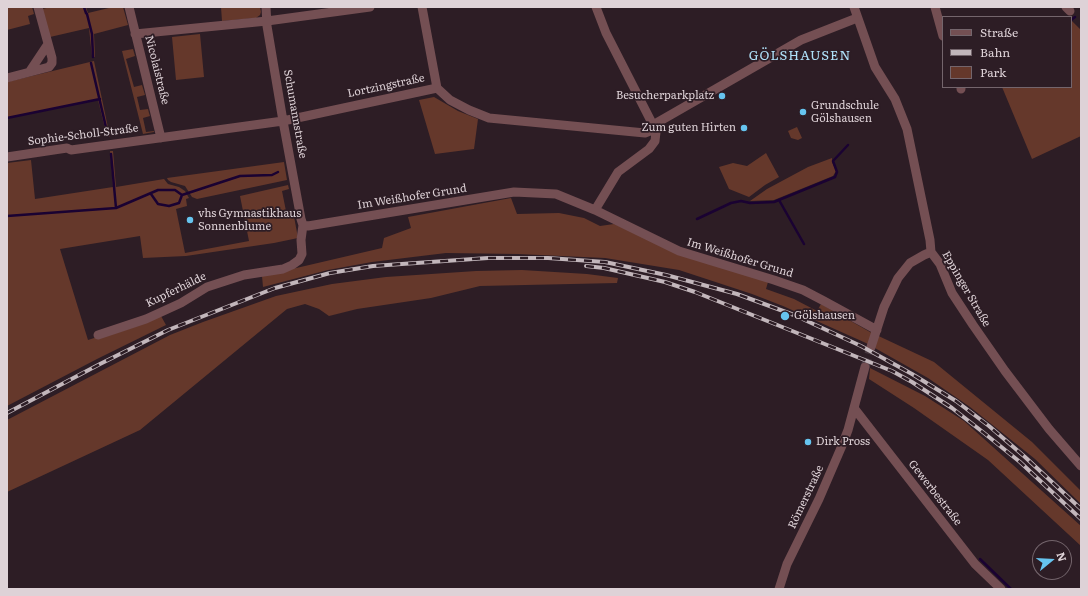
<!DOCTYPE html>
<meta charset="utf-8">
<style>
body{margin:0}
#map{position:relative;width:1088px;height:596px;overflow:hidden;background:#2d1d25;font-family:Literata,serif}
canvas{display:block}
.frame{position:absolute;inset:0;border:8px solid #ded2d7;pointer-events:none}
.legend{position:absolute;left:942px;top:16px;width:130px;height:72px;box-sizing:border-box;background:#2d1d25;border:1px solid #74656c;margin:0;padding:5px 7px;list-style:none;font-size:12px;color:#ded2d7}
.legend li{display:flex;align-items:center;gap:8px;height:20px}
.legend b{width:20px;border:1px solid #74656c}
.north{position:absolute;left:1032px;top:540px;width:40px;height:40px;box-sizing:border-box;background:#2d1d25;border:1px solid #74656c;border-radius:50%;rotate:72deg;font-size:11px;font-weight:700;line-height:16px;text-align:center;color:#ded2d7}
.north::after{content:'';display:block;margin:auto;width:14px;height:18px;background:#66c4ef;clip-path:polygon(50% 0,100% 100%,50% 72%,0 100%)}
</style>
<div id="map">
<canvas width="1088" height="596"></canvas>
<div class="frame"></div>
<ul class="legend">
<li><b style="height:5px;background:#744f53"></b>Straße</li>
<li><b style="height:5px;background:#c2b6bb"></b>Bahn</li>
<li><b style="height:11px;background:#65382b"></b>Park</li>
</ul>
<div class="north">N</div>
</div>
<script>
const ctx = document.querySelector('canvas').getContext('2d');
ctx.lineJoin = 'round';
function paint(path, color) { ctx.fillStyle = color; ctx.fill(path, 'evenodd'); }
const toPath = rows => new Path2D(rows.map(r => 'M' + r).join(''));
function stroke(path, color, width, dash) { ctx.strokeStyle = color; ctx.lineWidth = width; ctx.lineCap = dash ? 'butt' : 'round'; ctx.setLineDash(dash || []); ctx.stroke(path); }
function label(font, color, halo, rows, align = 'center') {
  ctx.font = font + ' Literata,serif'; ctx.lineWidth = 3.5; ctx.setLineDash([]); ctx.textBaseline = 'middle'; ctx.strokeStyle = halo; ctx.fillStyle = color; for (const [text, x, y, turn = 0] of rows) {
    ctx.save(); ctx.translate(x, y); ctx.rotate((+turn || 0) * Math.PI / 180); ctx.textAlign = isNaN(turn) ? turn : align; if (halo) ctx.strokeText(text, 0, 0); ctx.fillText(text, 0, 0); ctx.restore();
  }
}
const green = toPath([
 [7,7,32,7,34,14,28,16,30,24,7,30],
 [51,7,86,7,88,13,113,7,123,7,128,25,94,34,95,57,92,57,89,28,50,37,42,9],
 [221,7,260,7,261,12,260,15,256,18,222,21],
 [1071,20,1081,30,1081,136,1032,159,1002,87,1071,87],
 [200,34,204,77,176,80,172,37],
 [133,49,135,56,126,59,134,87,142,85,145,95,137,97,140,110,148,109,149,113,150,116,143,118,146,132,154,131,154,132,143,134,122,51],
 [94,61,110,137,107,137,98,100,7,118,7,82],
 [434,97,458,111,478,119,474,149,435,154,419,100],
 [797,127,802,138,798,140,791,138,788,131],
 [110,151,113,151,116,187,164,179,168,184,179,187,185,191,189,198,186,199,187,206,176,209,185,253,249,241,240,196,288,185,289,189,282,191,286,211,293,211,298,238,274,243,186,256,143,258,140,236,60,249,88,340,161,316,166,325,97,359,7,406,7,163,31,160,35,199,113,187],
 [766,153,779,177,765,185,749,197,729,189,719,167,733,163,747,166],
 [832,158,832,162,836,171,833,176,774,200,750,201,767,189,808,167],
 [284,162,287,180,197,199,192,197,185,186,171,182,168,180,167,178],
 [511,198,517,214,559,213,584,218,600,226,614,224,768,282,766,289,794,299,817,311,821,304,870,332,934,362,1032,442,1081,491,1081,504,1035,459,970,407,928,378,866,343,783,306,752,294,679,270,605,258,518,254,446,253,372,262,328,270,263,287,262,276,382,248,384,238,411,228,408,217],
 [522,270,587,274,618,278,617,283,480,286,431,298,357,309,329,316,319,309,305,304,287,309,140,430,7,492,7,420,170,335,203,322,276,296,332,284,386,277,476,271],
 [870,368,925,396,964,421,1081,526,1081,546,988,460,914,408,869,379]
]);
const stream = toPath([
 [84,7,86,13,87,14,92,34,93,57],
 [1071,20,1075,17],
 [91,63,108,136],
 [7,118,100,99],
 [111,154,116,208],
 [151,194,158,204,169,206,179,203,182,195],
 [779,200,804,244],
 [7,216,116,208,158,190,175,190,182,195,240,176,272,175,278,172],
 [697,219,731,203,741,201,750,203,774,202,835,177,837,172,833,161,848,145],
 [980,559,1011,589]
]);
const minorTunnel = toPath([
 [865,367,871,347]
]);
const minor = toPath([
 [129,7,161,138],
 [266,7,267,26,283,121,301,219,303,225],
 [422,7,437,88],
 [854,7,875,67,895,99,907,129,930,240,931,252,940,264,952,293,973,325,1005,371,1049,429,1081,466],
 [935,7,943,36],
 [1066,7,1070,11],
 [135,34,267,21,370,7],
 [30,71,48,44],
 [7,78,49,67,52,63,52,58,38,7],
 [961,87,961,89],
 [653,125,801,40,857,18],
 [7,157,67,148,71,150,283,121,437,88,450,100,469,110,489,118,645,133,650,131,653,125],
 [595,210,618,172,649,149,655,141,656,132,653,125,606,33,596,7],
 [303,225,308,226,514,192,556,194,595,210,679,251,774,280,803,290,824,301,877,330],
 [98,335,146,319,181,303,207,287,244,275,283,269,292,265,299,260,302,254,301,240,303,225],
 [871,347,884,307,898,278,910,263,924,255,931,252],
 [854,408,975,564,1001,589],
 [779,589,787,564,819,499,841,448,848,430,865,367]
]);
const rail = toPath([
 [586,266,604,268,665,282,695,292,892,371,912,382,952,408,984,433,1020,462,1081,519],
 [7,413,100,364,168,330,275,288,330,273,373,266,488,258,548,258,605,262,666,275,737,294,794,315,861,346,912,374,956,401,989,426,1025,457,1081,509]
]);
const markers = [
 [722,96,4,"#66c4ef"],
 [803,112,4,"#66c4ef"],
 [744,128,4,"#66c4ef"],
 [190,220,4,"#66c4ef"],
 [785,316,5,"#66c4ef"],
 [808,442,4,"#66c4ef"]
];
const streetNames = [
 ["Nicolaistraße",157,70,76],
 ["Lortzingstraße",386,86,-12],
 ["Schumannstraße",295,114,80],
 ["Sophie-Scholl-Straße",83,135,-7],
 ["Im Weißhofer Grund",412,197,-9],
 ["Im Weißhofer Grund",740,258,17],
 ["Eppinger Straße",966,289,60],
 ["Kupferhälde",176,290,-26],
 ["Gewerbestraße",935,493,52],
 ["Römerstraße",806,497,-65]
];
const poiNames = [
 ["Besucherparkplatz",714,96,"right"],
 ["Grundschule",811,106],
 ["Gölshausen",811,119],
 ["Zum guten Hirten",736,128,"right"],
 ["vhs Gymnastikhaus",198,214],
 ["Sonnenblume",198,227],
 ["Gölshausen",794,316],
 ["Dirk Pross",816,442]
];
const quarterNames = [
 ["GÖLSHAUSEN",800,56]
];
paint(green, '#65382b');
stroke(stream, '#1a0232', 2.5);
stroke(minorTunnel, '#483840', 9, [9, 4.5]);
stroke(minor, '#744f53', 9);
stroke(rail, '#c2b6bb', 4);
stroke(rail, '#2d1d25', 2.5, [8]);
for (const [x, y, r, color] of markers) { const dot = new Path2D(); dot.arc(x, y, r, 0, 2 * Math.PI); ctx.fillStyle = color; ctx.fill(dot); stroke(dot, '#2d1d25', 1.5); }
label('11px', '#ded2d7', '#2d1d25', streetNames);
label('11px', '#ded2d7', '#2d1d25', poiNames, 'left');
ctx.letterSpacing = '1px';
label('13px', '#afe0f8', '#2d1d25', quarterNames);
ctx.letterSpacing = '0px';
</script>
